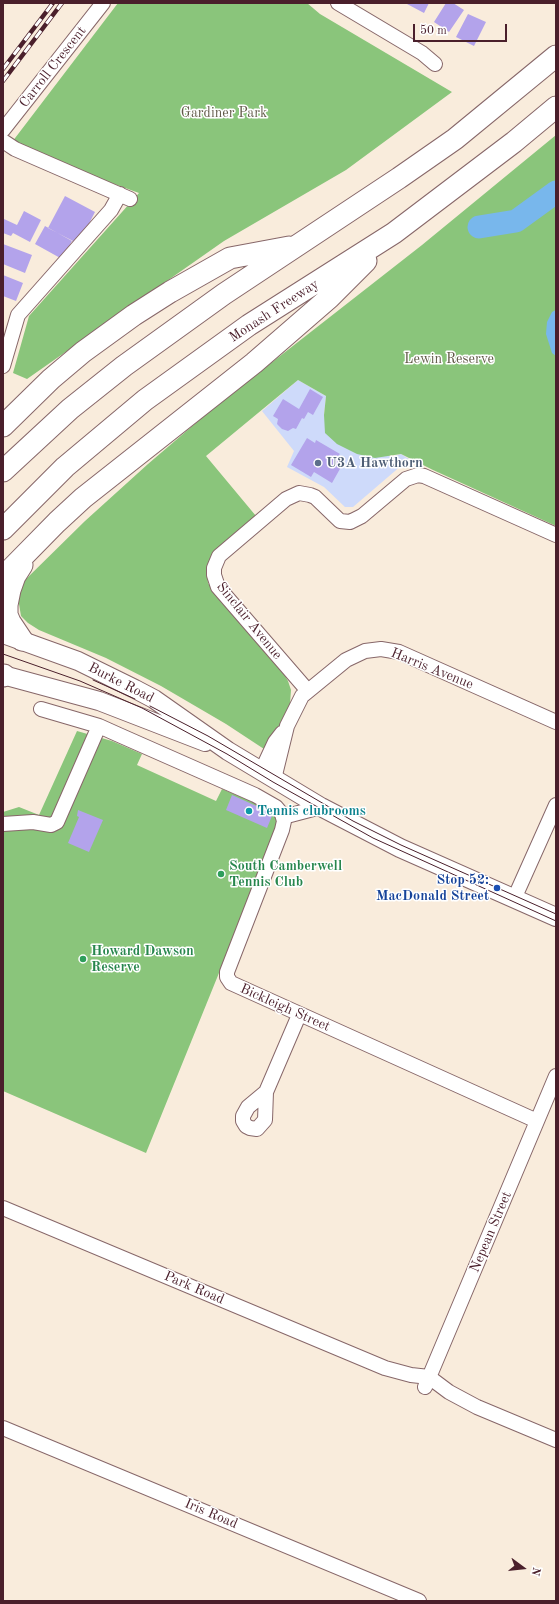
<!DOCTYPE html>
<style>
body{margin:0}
#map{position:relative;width:559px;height:1604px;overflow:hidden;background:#f9ecdc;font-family:"Old Standard TT",serif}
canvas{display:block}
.frame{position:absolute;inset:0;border:4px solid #4a1f2b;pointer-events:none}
.north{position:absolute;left:503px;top:1548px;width:40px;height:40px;-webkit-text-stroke:3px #fff;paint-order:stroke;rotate:105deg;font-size:11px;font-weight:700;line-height:16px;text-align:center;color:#4a1f2b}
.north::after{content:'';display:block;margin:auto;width:14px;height:18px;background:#4a1f2b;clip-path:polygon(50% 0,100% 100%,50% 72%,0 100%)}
.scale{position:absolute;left:413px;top:24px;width:94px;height:18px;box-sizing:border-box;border:2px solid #4a1f2b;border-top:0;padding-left:5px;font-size:12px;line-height:14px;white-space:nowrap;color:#4a1f2b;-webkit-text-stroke:3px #fff;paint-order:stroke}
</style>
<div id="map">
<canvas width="559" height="1604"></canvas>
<div class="frame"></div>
<div class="north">N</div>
<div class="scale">50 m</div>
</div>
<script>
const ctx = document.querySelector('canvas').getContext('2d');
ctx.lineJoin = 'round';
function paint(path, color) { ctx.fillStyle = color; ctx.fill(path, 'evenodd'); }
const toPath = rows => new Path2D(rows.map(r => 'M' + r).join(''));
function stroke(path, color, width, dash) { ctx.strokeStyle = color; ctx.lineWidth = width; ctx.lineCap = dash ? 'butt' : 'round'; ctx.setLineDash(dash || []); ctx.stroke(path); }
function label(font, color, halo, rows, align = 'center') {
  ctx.font = font + ' "Old Standard TT",serif'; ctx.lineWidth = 3; ctx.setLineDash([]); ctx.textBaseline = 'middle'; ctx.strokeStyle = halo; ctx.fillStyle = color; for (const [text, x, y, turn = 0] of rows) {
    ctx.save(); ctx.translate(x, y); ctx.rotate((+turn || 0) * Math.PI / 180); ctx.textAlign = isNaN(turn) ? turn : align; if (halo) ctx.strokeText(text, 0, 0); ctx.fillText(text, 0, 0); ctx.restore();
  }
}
const built = toPath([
 [298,380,326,396,324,415,391,457,401,454,409,459,353,507,345,507,324,487,287,467,294,451,262,411]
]);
const green = toPath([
 [118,3,307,3,320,14,452,92,346,170,224,241,27,379,13,373,29,316,139,193,9,146],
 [556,135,556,526,433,470,401,454,375,458,357,454,337,444,325,433,324,415,326,396,298,380,206,456,256,516,217,549,212,555,207,568,208,583,219,599,284,674,288,681,291,690,290,704,284,717,278,729,264,749,226,724,161,686,106,658,39,630,28,623,21,616,18,598,24,581,85,521,148,464,211,410,422,245],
 [77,731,112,741,142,754,137,765,216,801,222,789,272,810,279,821,236,931,146,1153,3,1091,3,812,19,807,39,815]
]);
const water = toPath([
 [556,310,556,356,552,353,546,334,547,322,552,312]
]);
const river = toPath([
 [479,227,516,221,556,192]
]);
const building = toPath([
 [408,3,429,3,424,13,407,4],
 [446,3,453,3,464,10,449,32,434,22],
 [468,14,486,22,474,46,456,37],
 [65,196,95,212,77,247,71,244,73,241,48,228],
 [24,211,41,220,30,242,13,233,11,236,3,233,4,219,17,225],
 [45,226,72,241,62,259,35,244],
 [3,244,32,255,25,273,3,264],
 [3,275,23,283,16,301,3,296],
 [310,389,323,397,313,415,308,412,304,419,302,418,296,429,293,428,288,431,282,429,277,424,278,419,273,416,283,399,299,409],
 [307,438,315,443,316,440,340,454,338,456,345,460,332,483,314,472,311,477,291,465],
 [232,795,272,813,272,816,267,828,226,810],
 [78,810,103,820,89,852,68,843,79,817,77,816]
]);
const minor = toPath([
 [338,3,422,53,435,64],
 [3,130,103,3],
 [3,141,15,149,130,199],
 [3,366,18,315,111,210,120,194],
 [308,691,218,587,214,575,214,568,219,556,286,499,299,493,310,495,315,497,340,521,350,522,362,516,406,479,418,475,424,476,556,535],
 [41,709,99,726,119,735,255,795,276,807,282,814,284,821,282,830,227,972,227,977,231,983,537,1121],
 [261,772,275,742,282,733],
 [274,779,287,726,302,696,346,660,365,651,381,649,399,652,556,722],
 [283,817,321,807],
 [3,824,33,822,51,825,57,822,99,726],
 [514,899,556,805],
 [266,1092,265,1120,257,1129,250,1128,246,1126,243,1121,243,1116,248,1107,266,1092,299,1015],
 [3,1208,385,1368,411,1375,429,1377,449,1392,477,1407,556,1440],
 [425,1387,556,1076],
 [3,1428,419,1601]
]);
const major = toPath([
 [3,634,78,661,135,689,154,699,228,751,321,807,400,848,556,917],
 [3,675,99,701,205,742]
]);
const highway = toPath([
 [3,426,51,379,83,352,134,315,170,292,230,258,289,247],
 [3,471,70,409,124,366,224,294,399,178,455,139,556,56],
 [3,529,65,467,145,400,249,325,394,233,514,142,556,107],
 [22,565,15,576,10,590,7,605,7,615,10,622,22,640],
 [3,577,57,522,83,498,254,363,329,298,366,261],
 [3,676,4,675]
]);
const tram = toPath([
 [3,654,80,681,142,708,227,754,273,782,373,838,556,921],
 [93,680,135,699],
 [150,706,208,736,353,821,401,845,556,914]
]);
const rail = toPath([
 [3,69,53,3],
 [3,81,62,3]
]);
const markers = [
 [318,463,4,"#5c6f8a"],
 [249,811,4,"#0f9aa8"],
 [221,874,4,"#2e9e5b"],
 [497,888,4,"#1a4fb4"],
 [83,959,4,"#2e9e5b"]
];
const streetNames = [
 ["Carroll Crescent",53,67,-52],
 ["Monash Freeway",274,311,-33],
 ["Sinclair Avenue",249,621,51],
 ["Harris Avenue",432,669,22],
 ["Burke Road",121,683,27],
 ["Bickleigh Street",285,1008,24],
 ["Nepean Street",491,1232,-67],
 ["Park Road",194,1288,23],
 ["Iris Road",211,1514,23]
];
const parkNames = [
 ["Gardiner Park",224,113],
 ["Lewin Reserve",449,359]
];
const serviceNames = [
 ["U3A Hawthorn",326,463]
];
const cultureNames = [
 ["Tennis clubrooms",257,811]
];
const leisureNames = [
 ["South Camberwell",229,866],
 ["Tennis Club",229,882],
 ["Howard Dawson",91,951],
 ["Reserve",91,967]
];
const transitNames = [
 ["Stop 52:",489,880],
 ["MacDonald Street",489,896]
];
paint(built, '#cedafa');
paint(green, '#8ac57b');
paint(water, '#78b7ec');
stroke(river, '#78b7ec', 23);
paint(building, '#b3a3eb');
stroke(minor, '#876769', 16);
stroke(major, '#876769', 20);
stroke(highway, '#876769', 23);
stroke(minor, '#fff', 14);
stroke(major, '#fff', 18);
stroke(highway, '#fff', 21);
stroke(tram, '#4a1f2b', 1);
stroke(rail, '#4a1f2b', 4.5);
stroke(rail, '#fff', 3, [9]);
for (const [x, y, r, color] of markers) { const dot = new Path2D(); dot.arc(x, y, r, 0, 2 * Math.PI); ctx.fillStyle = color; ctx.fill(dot); stroke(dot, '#fff', 1.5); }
label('14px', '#4a1f2b', '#fff', streetNames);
label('14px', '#605947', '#fff', parkNames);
label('bold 14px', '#4e5e75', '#fff', serviceNames, 'left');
label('bold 14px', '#0d838f', '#fff', cultureNames, 'left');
label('bold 14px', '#27864d', '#fff', leisureNames, 'left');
label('bold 14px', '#164399', '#fff', transitNames, 'right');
</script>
